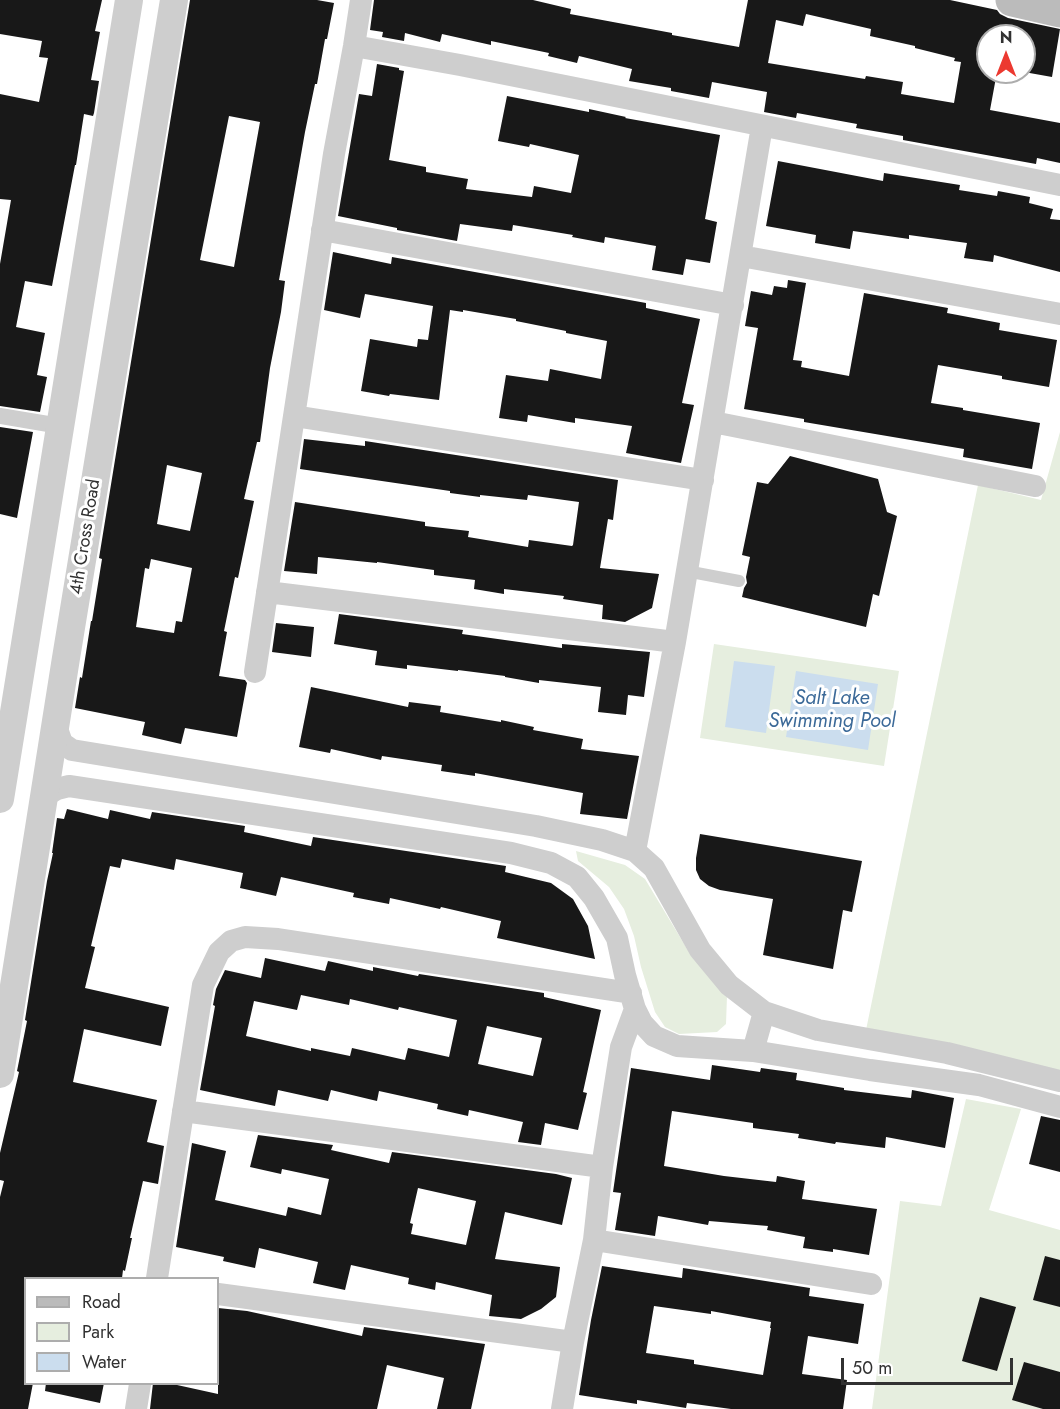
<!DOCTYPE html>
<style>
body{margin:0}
#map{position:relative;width:1060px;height:1409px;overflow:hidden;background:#fff;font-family:Jost,sans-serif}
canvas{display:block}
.legend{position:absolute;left:24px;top:1277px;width:195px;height:108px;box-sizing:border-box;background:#fff;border:2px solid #adadad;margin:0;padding:8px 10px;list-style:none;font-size:18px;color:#313131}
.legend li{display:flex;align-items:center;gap:12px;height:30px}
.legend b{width:30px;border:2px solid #adadad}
.north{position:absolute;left:976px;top:24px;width:60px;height:60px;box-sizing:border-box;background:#fff;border:2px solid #adadad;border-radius:50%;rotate:0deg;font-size:16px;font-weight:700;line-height:24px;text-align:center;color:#313131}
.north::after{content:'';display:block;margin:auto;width:21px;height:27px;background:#ec3930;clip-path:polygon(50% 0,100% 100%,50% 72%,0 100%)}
.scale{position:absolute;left:841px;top:1358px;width:172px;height:27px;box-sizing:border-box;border:3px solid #313131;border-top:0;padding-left:8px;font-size:18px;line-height:21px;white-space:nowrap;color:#313131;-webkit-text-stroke:4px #fff;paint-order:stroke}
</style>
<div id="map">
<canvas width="1060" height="1409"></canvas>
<ul class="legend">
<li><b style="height:8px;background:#bbb"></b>Road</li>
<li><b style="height:16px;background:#e6eedf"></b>Park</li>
<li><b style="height:16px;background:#cbddee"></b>Water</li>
</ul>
<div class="north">N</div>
<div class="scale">50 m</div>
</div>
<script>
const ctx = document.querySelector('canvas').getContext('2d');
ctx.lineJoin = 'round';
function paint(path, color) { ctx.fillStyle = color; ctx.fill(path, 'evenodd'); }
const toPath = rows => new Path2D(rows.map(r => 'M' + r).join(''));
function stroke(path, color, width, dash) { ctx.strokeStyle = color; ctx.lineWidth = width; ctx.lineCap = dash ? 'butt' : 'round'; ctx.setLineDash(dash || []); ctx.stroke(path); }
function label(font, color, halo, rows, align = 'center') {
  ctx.font = font + ' Jost,sans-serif'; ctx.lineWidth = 6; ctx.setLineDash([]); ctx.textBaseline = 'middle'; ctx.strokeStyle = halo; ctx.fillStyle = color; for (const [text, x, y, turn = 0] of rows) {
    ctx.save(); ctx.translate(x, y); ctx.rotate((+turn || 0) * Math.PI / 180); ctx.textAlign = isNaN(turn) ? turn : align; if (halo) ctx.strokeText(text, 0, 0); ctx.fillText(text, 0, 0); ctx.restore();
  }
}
const green = toPath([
 [1060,432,1060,1071,866,1030,978,485,1041,500],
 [714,644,899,671,884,766,700,738],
 [576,851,625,865,645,879,692,957,727,996,726,1024,717,1032,679,1034,665,1027,655,1012,641,967,634,936,624,909,609,887,578,861],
 [966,1099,1021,1109,989,1210,1060,1230,1060,1409,872,1409,900,1201,941,1206]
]);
const water = toPath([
 [734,661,775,666,766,733,725,727],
 [796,671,878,684,868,750,786,737]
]);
const building = toPath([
 [0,0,102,0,95,31,100,32,91,80,99,81,94,113,93,116,84,114,76,165,75,165,52,286,25,281,16,327,45,333,37,375,47,377,40,412,0,406,0,264,11,200,0,199,0,94,39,102,48,58,39,57,42,41,0,34],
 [190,0,317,0,334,3,327,39,325,39,317,84,315,84,305,132,279,280,285,281,281,312,270,368,260,442,257,442,244,499,254,501,238,578,235,577,224,631,227,632,219,676,245,680,247,683,237,737,185,728,181,744,142,735,145,722,75,708,80,677,82,678,91,621,92,621,102,559,99,558],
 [229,116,260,122,234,267,200,260],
 [167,465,202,473,190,531,157,524],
 [151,559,192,568,182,622,176,621,174,633,136,627,145,568,149,569],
 [374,0,533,0,571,9,570,14,672,33,672,35,739,47,748,0,950,0,997,10,1000,14,1008,18,1060,29,1052,77,1024,72,1024,36,988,36,988,72,997,72,990,110,1060,123,1060,163,1037,158,1036,164,903,140,903,136,856,128,857,124,797,113,796,118,764,112,767,92,712,82,709,98,671,91,671,88,629,81,632,69,579,56,577,63,548,56,549,53,491,41,491,45,442,34,440,42,405,33,404,41,382,37,383,32,370,30],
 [806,14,871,29,870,36,915,46,915,48,955,58,954,61,961,62,954,103,901,94,903,82,866,76,865,79,768,63,776,20,803,26],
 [377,64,399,68,399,70,404,71,389,160,426,167,426,172,468,179,466,189,532,197,534,186,571,193,579,155,530,144,529,147,498,141,507,96,589,112,589,109,626,117,625,118,720,135,705,219,717,222,710,263,686,259,683,275,652,270,656,246,605,237,604,243,572,237,573,235,513,225,512,231,460,224,457,241,397,230,397,228,338,216,359,94,372,96],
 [778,161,883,181,884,173,960,185,959,190,997,196,998,191,1030,197,1029,203,1053,209,1050,219,1060,220,1060,272,994,255,993,262,964,258,967,243,909,235,909,239,853,231,850,249,815,243,816,235,766,226],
 [333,252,391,264,392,257,646,303,646,308,700,319,682,403,694,405,681,463,626,453,632,426,575,418,575,423,528,415,527,422,499,418,506,375,548,381,550,369,601,379,607,341,566,333,566,331,516,321,516,319,463,310,463,312,450,310,439,400,390,394,389,396,361,391,370,339,417,347,418,339,428,340,433,306,365,294,360,318,324,310],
 [788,280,806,283,793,360,802,361,801,367,849,376,864,293,948,308,947,313,1000,323,999,330,1057,340,1049,387,1002,379,1002,376,938,365,931,403,963,408,963,410,1040,423,1032,469,963,457,964,449,804,422,804,419,744,409,758,328,745,326,751,291,772,295,774,286,787,288],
 [0,427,33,432,17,518,0,514],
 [304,439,365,446,365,441,618,480,613,520,608,519,600,568,659,574,652,608,625,622,602,619,603,605,563,599,564,596,504,589,504,594,474,589,475,580,434,575,434,570,377,562,377,563,318,557,317,574,284,571,295,502,425,522,425,526,469,531,468,537,528,547,529,540,572,546,573,545,579,502,528,495,527,500,480,495,480,497,450,493,450,491,300,469],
 [790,456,878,479,887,512,897,516,879,596,873,594,866,627,742,597,744,588,747,583,746,577,750,557,742,555,757,482,768,484],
 [339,614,463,630,462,634,562,648,562,644,650,652,644,697,628,695,626,715,598,712,601,687,539,680,539,683,505,677,505,676,458,670,458,671,407,665,407,669,375,665,377,651,334,644],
 [276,623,314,627,311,657,272,652],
 [311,687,408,707,409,702,441,706,440,712,501,722,501,720,534,727,533,730,583,739,581,749,639,756,627,819,580,814,583,793,475,773,475,776,441,771,442,765,382,756,381,760,331,749,330,753,299,747],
 [67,809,108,819,110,810,150,819,152,812,245,826,244,832,311,846,313,837,506,866,505,872,551,883,573,899,588,926,595,959,497,938,501,921,441,907,440,909,390,898,389,904,353,897,354,893,281,877,276,896,240,888,243,873,176,859,174,870,122,859,120,868,110,866,91,946,95,947,85,988,169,1007,161,1046,84,1029,73,1082,157,1100,147,1142,164,1146,158,1184,143,1181,130,1238,132,1238,125,1271,123,1270,122,1278,26,1278,26,1383,33,1383,28,1409,0,1409,0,1197,4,1181,0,1180,0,1153,19,1072,17,1071,27,1021,25,1020,47,881,53,853,52,853,57,818,64,819],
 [700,834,862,861,852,912,843,910,833,969,763,955,773,899,720,890,709,886,700,879,696,870,696,858],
 [265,958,325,971,328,961,373,971,373,967,418,976,419,974,544,993,544,997,601,1010,583,1092,587,1093,578,1130,545,1123,541,1145,518,1142,523,1122,469,1110,468,1116,437,1109,438,1104,379,1091,377,1101,331,1090,328,1101,278,1090,275,1106,200,1090,215,1006,213,1005,216,989,225,970,261,978],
 [301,995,349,1005,350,999,398,1010,399,1007,457,1020,449,1057,408,1048,405,1060,352,1048,350,1056,311,1048,311,1051,246,1036,254,1001,297,1010],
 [487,1026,542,1038,533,1076,478,1064],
 [712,1065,760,1072,761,1068,797,1073,796,1080,844,1088,844,1090,911,1098,912,1090,954,1098,945,1148,886,1137,885,1148,836,1142,835,1144,798,1138,799,1134,753,1128,753,1123,672,1111,664,1166,724,1176,776,1182,777,1176,805,1181,802,1199,877,1209,869,1255,833,1249,833,1252,803,1248,805,1237,767,1230,768,1226,709,1221,708,1225,658,1216,655,1236,615,1230,621,1193,613,1192,631,1068,710,1080],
 [1041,1116,1060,1120,1060,1172,1029,1164],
 [258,1135,333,1145,331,1150,389,1163,392,1152,556,1174,572,1178,562,1225,505,1212,495,1259,560,1267,556,1297,541,1309,521,1319,489,1316,492,1295,436,1282,435,1290,408,1284,409,1278,351,1265,345,1290,313,1283,318,1262,259,1248,255,1268,223,1261,224,1257,176,1247,192,1143,226,1151,215,1200,286,1216,288,1207,321,1215,329,1179,282,1169,281,1174,250,1167],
 [418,1188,476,1201,466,1245,411,1234,413,1224,410,1223],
 [1045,1256,1060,1260,1060,1307,1033,1300],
 [602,1266,682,1278,683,1268,810,1288,809,1296,864,1304,858,1344,808,1336,802,1374,847,1380,843,1409,731,1409,687,1403,686,1408,637,1400,637,1404,579,1395,591,1320],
 [654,1306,711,1314,711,1311,771,1322,770,1328,771,1328,763,1375,694,1364,694,1360,646,1353],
 [980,1297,1016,1307,997,1371,962,1361],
 [218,1308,247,1311,362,1336,364,1327,485,1344,471,1409,437,1409,444,1378,387,1365,377,1409,150,1409,153,1383,168,1383,218,1394],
 [1024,1362,1060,1372,1060,1409,1043,1409,1012,1400],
 [46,1383,104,1383,100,1403,45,1391]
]);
const service = toPath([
 [686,571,739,581]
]);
const pedestrian = toPath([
 [0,416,60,426]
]);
const minor = toPath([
 [354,46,460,65,1060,185],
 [322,230,733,305],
 [741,256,1060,314],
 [294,416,703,480],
 [713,422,1035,486],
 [267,592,675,642],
 [255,672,334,154,354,46,361,0],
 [56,726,62,743,72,750,536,826,602,840,635,851,654,868,700,950,729,985,764,1012,818,1030,947,1053,1060,1081],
 [45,796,57,789,69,786,511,853,551,863,577,877,594,898,617,938,625,975,635,1009,642,1023,654,1036,677,1046,753,1051,870,1070,979,1085,1060,1107],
 [635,851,675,642,762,126],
 [753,1051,764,1012],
 [183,1111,602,1167],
 [594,1240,871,1284],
 [157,1278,203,985,219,952,231,941,245,937,278,939,631,993],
 [218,1294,573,1342],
 [136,1409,140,1384],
 [562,1409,573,1342,594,1240,602,1167,621,1047,635,1009]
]);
const tertiary = toPath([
 [0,799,129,0],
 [0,1074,66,658,174,0]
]);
const secondary = toPath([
 [1012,0,1060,11]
]);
const streetNames = [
 ["4th Cross Road",86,537,-81]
];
const waterNames = [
 ["Salt Lake",832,699],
 ["Swimming Pool",832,722]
];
paint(green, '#e6eedf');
paint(water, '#cbddee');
paint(building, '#181818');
stroke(service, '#cecece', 12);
stroke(pedestrian, '#cecece', 16);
stroke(minor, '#cecece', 22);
stroke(tertiary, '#cecece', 28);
stroke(secondary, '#bbb', 33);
label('18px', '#313131', '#fff', streetNames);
label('italic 20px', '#3b6998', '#fff', waterNames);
</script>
